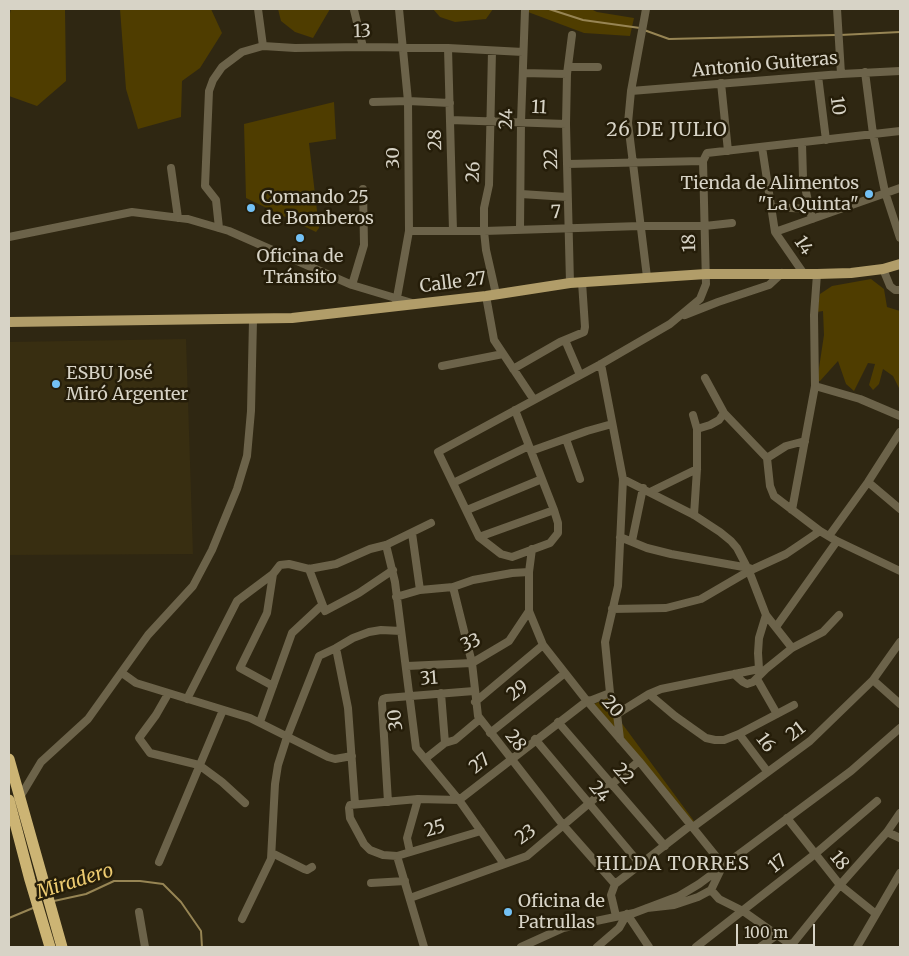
<!DOCTYPE html>
<meta charset="utf-8">
<style>
body{margin:0}
#map{position:relative;width:909px;height:956px;overflow:hidden;background:#2f2712;font-family:Merriweather,serif}
canvas{display:block}
.frame{position:absolute;inset:0;border:10px solid #d7d3c6;pointer-events:none}
.scale{position:absolute;left:736px;top:924px;width:79px;height:22px;box-sizing:border-box;border:2px solid #d7d3c6;border-top:0;padding-left:6px;font-size:15px;line-height:18px;white-space:nowrap;color:#d7d3c6;-webkit-text-stroke:4px #251d09;paint-order:stroke}
</style>
<div id="map">
<canvas width="909" height="956"></canvas>
<div class="frame"></div>
<div class="scale">100 m</div>
</div>
<script>
const ctx = document.querySelector('canvas').getContext('2d');
ctx.lineJoin = 'round';
function paint(path, color) { ctx.fillStyle = color; ctx.fill(path, 'evenodd'); }
const toPath = rows => new Path2D(rows.map(r => 'M' + r).join(''));
function stroke(path, color, width, dash) { ctx.strokeStyle = color; ctx.lineWidth = width; ctx.lineCap = dash ? 'butt' : 'round'; ctx.setLineDash(dash || []); ctx.stroke(path); }
function label(font, color, halo, rows, align = 'center') {
  ctx.font = font + ' Merriweather,serif'; ctx.lineWidth = 5; ctx.setLineDash([]); ctx.textBaseline = 'middle'; ctx.strokeStyle = halo; ctx.fillStyle = color; for (const [text, x, y, turn = 0] of rows) {
    ctx.save(); ctx.translate(x, y); ctx.rotate((+turn || 0) * Math.PI / 180); ctx.textAlign = isNaN(turn) ? turn : align; if (halo) ctx.strokeText(text, 0, 0); ctx.fillText(text, 0, 0); ctx.restore();
  }
}
const built = toPath([
 [186,339,193,554,9,555,9,342]
]);
const green = toPath([
 [11,9,65,9,66,81,37,106,9,96,9,18],
 [120,9,211,9,222,33,200,68,182,81,181,117,138,129,126,89],
 [278,9,330,9,313,38,295,32,281,21],
 [433,9,493,9,486,19,455,22,440,17],
 [520,9,591,9,597,12,634,18,630,36,584,33],
 [334,102,336,139,309,143,319,228,316,232,246,198,244,124],
 [871,279,884,289,887,307,900,311,900,390,893,376,883,369,879,384,873,390,869,385,875,364,868,363,854,391,846,384,838,361,820,381,817,381,824,335,823,311,817,312,820,294,832,286],
 [608,698,615,714,694,821,692,823,594,704]
]);
const stream = toPath([
 [549,9,583,20,640,28],
 [644,30,669,39,835,35],
 [840,35,900,32],
 [54,901,86,894,114,881,140,881,163,884,181,902,201,931,202,947],
 [9,918,33,908]
]);
const minor = toPath([
 [258,9,263,46],
 [646,9,631,91,628,123,647,277],
 [837,9,841,74],
 [354,10,363,47],
 [448,48,453,231],
 [492,51,489,185,484,208,484,231,486,250,496,294],
 [568,67,598,67],
 [865,72,873,134,885,192,900,238],
 [523,73,567,74],
 [818,76,826,140],
 [721,83,728,151],
 [631,91,841,74,900,71],
 [373,102,408,101,450,103],
 [450,120,566,124],
 [802,143,803,178,812,219],
 [762,147,775,232,804,274],
 [567,164,703,161],
 [171,168,178,218],
 [521,194,567,197],
 [772,207,810,209],
 [219,228,216,200,205,186,209,91,213,80,222,67,242,52,263,46,295,48,363,47,448,48,523,52],
 [520,229,521,122,525,10],
 [409,231,484,231,640,226,705,226,732,223],
 [775,232,900,188],
 [9,237,132,212,188,219,229,231,352,285,412,303],
 [883,269,890,286,895,290,900,290],
 [570,283,566,124,567,74,572,35],
 [352,285,364,245,363,189],
 [486,296,494,340,534,400],
 [396,303,409,231,408,101,399,9],
 [685,315,718,302,769,285,782,273],
 [565,340,580,375],
 [601,364,623,479,618,586,605,642,610,693,617,714,620,739],
 [442,366,503,354],
 [513,369,560,342,584,332,585,327,582,282],
 [705,378,724,413,767,458,770,486,774,496,820,531,835,540,900,571],
 [815,386,860,399,900,416],
 [515,410,554,510,558,523,558,533,550,543,512,557,501,554,479,537,438,452,534,400,601,364,651,335,670,324,700,299,706,284,703,161,707,153,900,131],
 [693,415,697,429,697,469,694,515],
 [697,429,710,425,719,420,724,413],
 [566,439,580,479],
 [531,451,587,431,612,424],
 [767,458,786,446,805,441],
 [623,479,694,515,720,532,731,541,737,548,749,571,766,615,792,648],
 [868,482,900,509],
 [453,483,529,446],
 [650,492,697,469],
 [467,510,542,479],
 [792,510,815,386,814,315,817,274],
 [412,533,420,590],
 [829,536,868,482,900,432],
 [479,537,554,510],
 [620,537,647,548,671,554,749,568],
 [632,541,643,488],
 [386,545,395,582,416,748,459,800,504,864],
 [532,549,529,572,529,611,543,645,587,701,639,761,723,865,711,890,698,897,674,905,647,908],
 [309,569,325,611,359,593,393,570],
 [273,574,267,613,240,668,273,686],
 [453,587,472,663,478,716,563,825,615,884],
 [396,597,420,590,453,587,473,580,512,573,529,572],
 [612,609,666,608,701,599,749,571,786,554,820,531],
 [776,627,837,541],
 [407,666,472,663,509,641,529,611],
 [761,672,759,669,758,653,759,638,766,615],
 [122,673,136,683,250,718,328,757,335,759,352,756],
 [734,674,743,682,747,684,753,682,766,669,792,648,823,632,839,615],
 [757,679,777,714],
 [873,680,900,704],
 [441,693,445,743],
 [168,694,156,715,139,738,150,753,199,765,222,782,245,803],
 [649,694,675,716,706,738,715,740,724,740,739,734,794,705],
 [187,699,237,601,273,574,280,565,289,564,309,569,336,564,370,549,386,545,431,523],
 [475,702,543,645],
 [617,714,649,694,661,689,759,669],
 [260,722,292,633,322,605],
 [558,722,665,846],
 [490,733,565,673],
 [739,734,767,771],
 [535,739,640,864],
 [425,759,445,743,455,740,480,719],
 [20,797,41,762,88,719,148,635,193,586,212,550,237,489,247,456,251,411,253,320],
 [388,802,382,703,383,699,386,698,474,691],
 [355,804,348,708,336,648,353,638,369,632,381,630,401,631],
 [787,818,840,885,876,914],
 [693,827,810,741,873,680,900,642],
 [481,831,397,856,383,855,370,850,364,844,350,818,349,808,350,805,418,799,459,800,587,701,592,700,610,693],
 [887,832,900,838],
 [410,852,407,838,418,799],
 [272,853,304,869,307,870,312,867],
 [397,856,424,947],
 [159,862,223,710],
 [371,883,405,881],
 [711,890,719,899,743,911,794,947],
 [410,898,527,856,639,761],
 [139,912,145,947],
 [627,914,649,947],
 [616,916,611,895,615,884,691,825],
 [242,919,271,859,275,784,278,765,287,737,319,656,336,648],
 [521,947,563,928,634,913,679,896,699,884,851,771,900,728],
 [597,947,619,928,627,914],
 [696,947,815,854,877,801],
 [760,947,777,935],
 [790,947,840,885,887,832,900,813],
 [857,947,900,873]
]);
const major = toPath([
 [9,322,292,318,486,296,570,283,706,274,817,274,851,273,883,269,900,264]
]);
const highway = toPath([
 [9,759,62,947],
 [9,800,30,880,50,947]
]);
const markers = [
 [869,194,5,"#73c1f5"],
 [251,208,5,"#73c1f5"],
 [300,238,5,"#73c1f5"],
 [56,384,5,"#73c1f5"],
 [508,912,5,"#73c1f5"]
];
const streetNames = [
 ["13",362,32,-1],
 ["Antonio Guiteras",765,65,-5],
 ["10",837,106,83],
 ["11",539,108,3],
 ["24",507,119,-88],
 ["28",436,140,-91],
 ["30",394,158,-90],
 ["22",552,159,-91],
 ["26",474,172,-87],
 ["7",556,213,-2],
 ["18",690,243,-91],
 ["14",803,246,56],
 ["Calle 27",453,283,-7],
 ["33",471,643,-22],
 ["31",429,679,-4],
 ["29",518,691,-38],
 ["20",612,707,49],
 ["30",396,720,-96],
 ["21",796,732,-38],
 ["28",515,741,52],
 ["16",765,743,53],
 ["27",480,764,-39],
 ["22",623,774,49],
 ["24",599,792,50],
 ["25",435,829,-16],
 ["23",526,835,-36],
 ["18",839,861,51],
 ["17",778,864,-39]
];
const poiNames = [
 ["Tienda de Alimentos",859,184,"right"],
 ["\"La Quinta\"",859,205,"right"],
 ["Comando 25",261,198],
 ["de Bomberos",261,219],
 ["Oficina de",300,257,"center"],
 ["Tránsito",300,278,"center"],
 ["ESBU José",66,374],
 ["Miró Argenter",66,395],
 ["Oficina de",518,902],
 ["Patrullas",518,923]
];
const neighbourhoodNames = [
 ["26 DE JULIO",667,131],
 ["HILDA TORRES",673,865]
];
const waterNames = [
 ["Miradero",75,882,-17]
];
paint(built, '#382e11');
paint(green, '#4f3d00');
stroke(stream, '#978554', 2);
stroke(minor, '#6c634a', 8);
stroke(major, '#b19d69', 10);
stroke(highway, '#ccb474', 11);
for (const [x, y, r, color] of markers) { const dot = new Path2D(); dot.arc(x, y, r, 0, 2 * Math.PI); ctx.fillStyle = color; ctx.fill(dot); stroke(dot, '#251d09', 2); }
label('18px', '#d7d3c6', '#251d09', streetNames);
label('18px', '#d7d3c6', '#251d09', poiNames, 'left');
ctx.letterSpacing = '1px';
label('19px', '#d7d3c6', '#251d09', neighbourhoodNames);
ctx.letterSpacing = '0px';
label('italic 19px', '#edcb70', '#251d09', waterNames);
</script>
